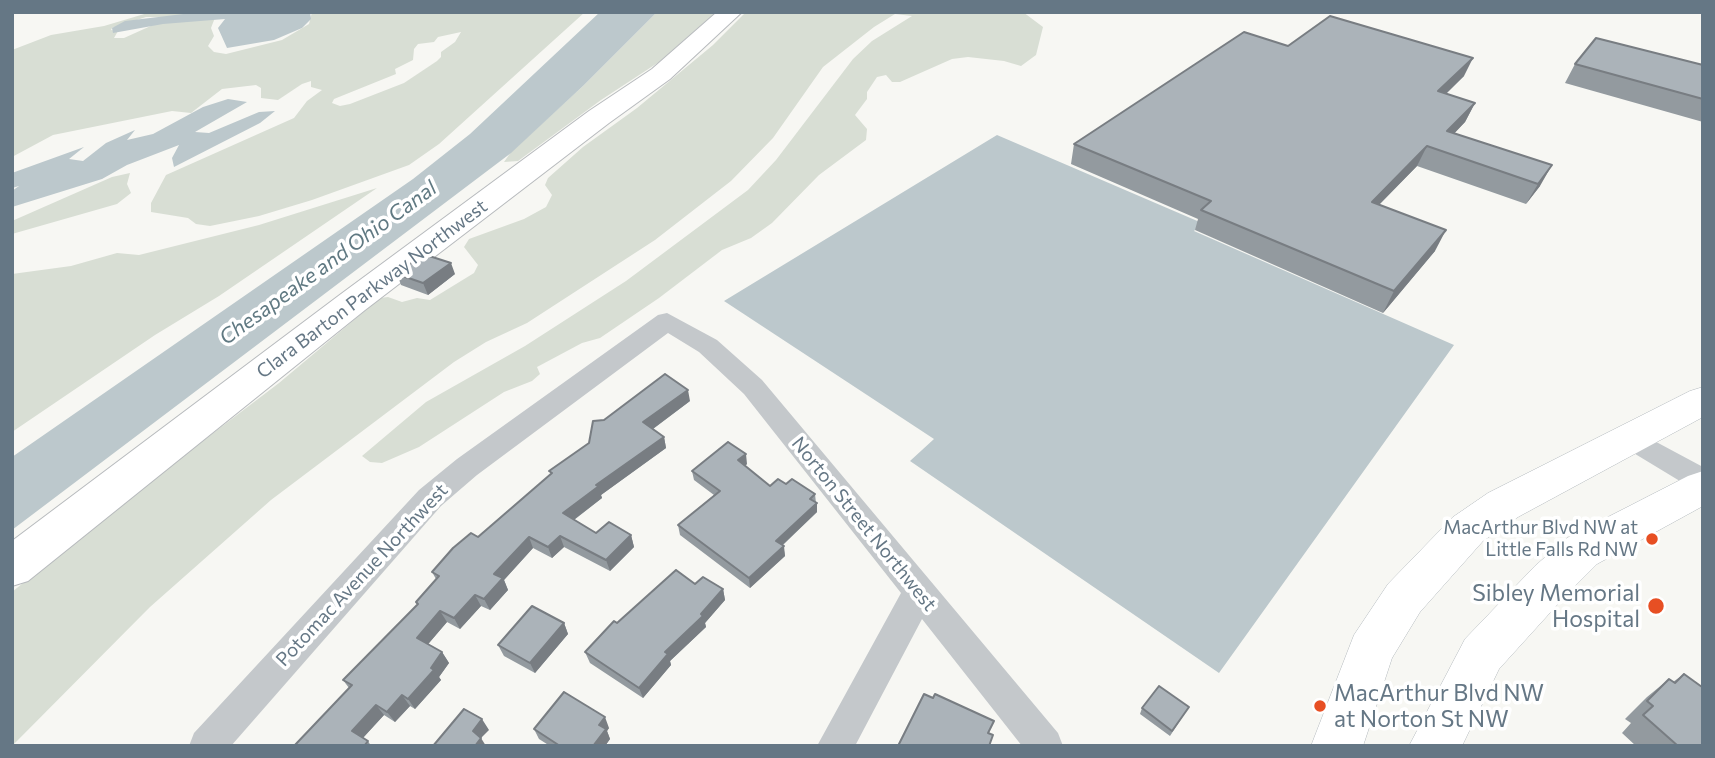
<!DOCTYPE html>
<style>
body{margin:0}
#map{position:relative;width:1715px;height:758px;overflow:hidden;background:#f7f7f3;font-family:Commissioner,sans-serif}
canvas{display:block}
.frame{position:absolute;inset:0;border:14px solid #657785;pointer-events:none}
</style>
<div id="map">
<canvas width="1715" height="758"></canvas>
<div class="frame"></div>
</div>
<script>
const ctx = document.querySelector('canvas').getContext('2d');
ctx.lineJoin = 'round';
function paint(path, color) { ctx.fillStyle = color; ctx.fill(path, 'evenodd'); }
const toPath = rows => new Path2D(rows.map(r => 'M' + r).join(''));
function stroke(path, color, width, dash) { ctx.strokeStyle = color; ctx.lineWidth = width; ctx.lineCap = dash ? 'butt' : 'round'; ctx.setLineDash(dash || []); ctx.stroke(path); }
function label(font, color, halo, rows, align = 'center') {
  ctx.font = font + ' Commissioner,sans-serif'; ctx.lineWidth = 7; ctx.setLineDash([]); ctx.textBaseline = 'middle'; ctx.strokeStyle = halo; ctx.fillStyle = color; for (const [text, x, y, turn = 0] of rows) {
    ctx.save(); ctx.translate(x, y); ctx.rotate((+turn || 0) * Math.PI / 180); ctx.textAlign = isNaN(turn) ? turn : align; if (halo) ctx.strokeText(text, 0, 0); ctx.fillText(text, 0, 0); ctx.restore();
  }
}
const green = toPath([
 [151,12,199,12,216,15,211,28,214,36,208,46,214,52,226,54,282,40,309,24,312,12,585,12,439,144,409,165,312,200,259,216,210,226,196,224,188,218,151,212,151,203,166,175,294,118,307,101,322,90,311,87,311,81,302,84,278,100,261,98,261,88,256,85,222,89,191,113,172,111,53,135,12,157,12,50,51,35,104,26],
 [146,17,159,17,164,20,124,38,114,38,118,31,111,30,112,28],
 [461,32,455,42,441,52,441,57,437,61,404,83,350,104,340,106,332,103,334,99,396,74,395,69,413,60,414,49,418,44,434,42,438,37],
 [657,12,716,12,659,62,601,100,518,161,504,162,511,152,583,86],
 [746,12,1023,12,1043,27,1036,55,1021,66,1004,61,968,57,952,59,900,82,892,82,886,75,877,77,867,92,867,99,855,115,867,129,866,140,819,175,772,223,751,238,722,250,659,298,600,338,582,343,537,367,540,374,532,381,504,392,419,447,382,463,370,462,362,456,426,402,525,346,626,281,748,190,776,160,853,59,872,41,912,16,895,14,874,27,823,67,773,138,731,181,655,240,527,323,486,342,454,362,271,500,150,607,12,746,12,592,133,494,279,383,380,298,388,297,402,302,417,298,430,300,474,273,478,265,464,247,469,239,524,219,546,207,552,195,545,185,548,178,583,147,637,108,713,45],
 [130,173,127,184,131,193,117,204,12,234,12,221,112,177],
 [377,188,219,296,155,335,12,432,12,274,71,266,117,253,139,255,259,225]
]);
const water = toPath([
 [200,12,310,12,311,19,302,28,274,40,227,48,218,28,225,19,163,24,113,33,112,28,125,21],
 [600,12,657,12,583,86,511,153,12,530,12,457,413,179,470,134],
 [228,99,247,102,195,132,209,133,259,112,275,111,260,123,174,167,172,158,179,145,127,165,102,179,12,207,12,191,19,186,12,188,12,173,84,147,69,159,83,161,106,143,135,130,127,140,153,134,203,107],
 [997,135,1202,223,1194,231,1454,345,1219,673,910,461,934,439,724,301]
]);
const minor = toPath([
 [667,313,717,340,762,380,1058,733,1063,746,1022,746,922,619,855,746,817,746,901,593,744,394,699,352,668,333,477,475,441,506,231,746,189,746,194,733,419,490,457,459,658,315,667,313],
 [1632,429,1703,467,1703,492,1693,489,1622,446,1618,439,1622,432,1632,429]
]);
const secondary = toPath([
 [1703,387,1703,417,1518,517,1483,541,1420,612,1392,658,1363,746,1311,746,1354,635,1388,584,1453,517,1488,493,1690,391,1703,387],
 [1703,471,1703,506,1597,564,1567,594,1499,669,1462,746,1409,746,1465,639,1535,566,1567,538,1688,476,1703,471]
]);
const trunk = toPath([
 [717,12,742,12,670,79,609,123,365,310,28,581,12,586,12,541,341,294,589,111,652,69,717,12]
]);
const wall = toPath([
 [1288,46,1464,76,1446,94,1475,103,1465,122,1454,133,1540,186,1526,204,1417,166,1379,205,1435,251,1383,313,1195,230,1198,219,1071,164,1074,144],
 [1575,64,1703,65,1703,122,1565,83],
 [397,274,455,274,428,295,401,285],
 [690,401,653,429,664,437,666,448,601,495,602,498,574,520,596,533,631,535,634,547,610,571,564,547,552,558,533,548,504,580,508,590,490,610,481,606,460,629,447,622,428,644,442,652,449,663,439,677,441,680,415,709,410,706,395,722,384,715,363,738,368,741,371,746,294,746,349,688,343,680,417,605,416,602,436,579,432,572,478,537,551,474,549,471,589,443,604,420],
 [747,464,745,466,770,486,786,484,815,494,817,512,783,545,785,556,750,588,680,535,678,525,714,495,694,480,692,471],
 [695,584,723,589,725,600,705,623,706,627,670,661,671,665,643,698,590,663,585,652],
 [564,623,568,634,535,673,504,656,498,645],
 [1684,674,1703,746,1636,746,1622,733,1631,723,1625,719,1647,697,1669,679,1673,682],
 [1189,707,1170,736,1140,714,1142,708],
 [609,728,607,731,610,739,605,746,550,746,539,739,534,729]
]);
const shadedWall = toPath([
 [1473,58,1464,76,1429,110,1438,91],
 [1475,103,1465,122,1438,151,1447,131],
 [1427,146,1417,166,1362,222,1372,202],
 [1552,165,1540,186,1526,204,1538,184],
 [1446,230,1435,251,1383,313,1394,291],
 [451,263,455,274,428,295,423,283],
 [688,390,690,401,646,434,643,422],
 [664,437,666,448,601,495,602,498,567,525,563,513,596,485],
 [746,454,747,464,740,470,738,460],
 [817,503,817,512,777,550,776,541],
 [631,535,634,547,610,571,606,560],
 [560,536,564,547,552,558,548,547],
 [529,537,533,548,504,580,508,590,490,610,484,599,494,574],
 [784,546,785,556,750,588,749,578],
 [723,589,725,600,705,623,706,627,670,661,671,665,643,698,639,688,665,652,701,614],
 [475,595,481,606,460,629,454,618],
 [440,611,447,622,424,649,417,638],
 [564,623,568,634,535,673,530,663],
 [442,652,449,663,439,677,441,680,415,709,408,699],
 [402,695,410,706,395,722,387,712],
 [376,705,384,715,360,741,352,731],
 [605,717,609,728,607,731,610,739,605,746,593,746,599,725],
 [482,719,489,730,481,738,486,746,475,746,473,731]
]);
const building = toPath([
 [1330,16,1473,58,1438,91,1475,103,1447,131,1552,165,1538,184,1427,146,1372,202,1446,230,1394,291,1201,210,1211,201,1074,144,1244,32,1288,46,1330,16],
 [1596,38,1703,65,1703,99,1575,64,1596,38],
 [423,254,451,263,423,283,397,274,423,254],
 [665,374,688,390,643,422,664,437,596,485,599,486,563,513,596,533,609,522,631,535,606,560,560,536,548,547,529,537,494,574,503,578,484,599,475,595,454,618,440,611,417,638,442,652,431,668,434,670,408,699,402,695,387,712,376,705,352,731,368,741,364,746,294,746,352,685,343,680,418,604,416,602,439,576,432,572,453,548,471,533,478,537,552,473,549,471,589,443,593,421,604,420,665,374],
 [728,442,746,454,738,460,770,486,778,479,786,484,792,479,815,494,810,499,817,503,776,541,784,546,749,578,678,525,720,491,692,471,728,442],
 [676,570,695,584,703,577,723,589,701,614,703,616,665,652,668,654,639,688,585,652,614,621,617,623,676,570],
 [532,606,564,623,530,663,498,645,532,606],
 [1684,674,1702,687,1703,686,1703,746,1678,746,1643,715,1653,706,1647,701,1669,679,1675,683,1684,674],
 [1159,686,1189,707,1172,731,1142,708,1159,686],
 [564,692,605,717,599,725,606,729,593,746,560,746,534,729,564,692],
 [924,694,933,698,935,694,994,721,988,733,993,735,989,746,898,746,924,694],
 [464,709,482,719,473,731,481,738,475,746,433,746,464,709]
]);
const markers = [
 [1652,539,7,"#e74f23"],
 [1656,606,9,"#e74f23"],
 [1320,706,7,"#e74f23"]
];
const streetNames = [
 ["Clara Barton Parkway Northwest",372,289,-37],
 ["Norton Street Northwest",864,524,51],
 ["Potomac Avenue Northwest",362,575,-47]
];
const poiNames = [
 ["MacArthur Blvd NW at",1638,528],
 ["Little Falls Rd NW",1638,550]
];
const waterNames = [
 ["Chesapeake and Ohio Canal",328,263,-36]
];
const nearPoinames = [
 ["Sibley Memorial",1640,593],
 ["Hospital",1640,619],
 ["MacArthur Blvd NW",1334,693,"left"],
 ["at Norton St NW",1334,719,"left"]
];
paint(green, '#d8ded4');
paint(water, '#bcc8cc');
stroke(secondary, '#b4babe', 1);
stroke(trunk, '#b7babd', 2);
paint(minor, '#c4c8cb');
paint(secondary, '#fff');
paint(trunk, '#fff');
paint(wall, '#939a9f');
paint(shadedWall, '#787d82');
paint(building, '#abb3b9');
stroke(building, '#787d82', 2);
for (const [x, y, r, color] of markers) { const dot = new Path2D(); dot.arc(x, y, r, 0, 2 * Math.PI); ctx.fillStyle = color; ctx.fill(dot); stroke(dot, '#fff', 2.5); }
label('19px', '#657785', '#fff', streetNames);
label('19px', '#657785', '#fff', poiNames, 'right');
label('italic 21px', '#607982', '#fff', waterNames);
label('23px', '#657785', '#fff', nearPoinames, 'right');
</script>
